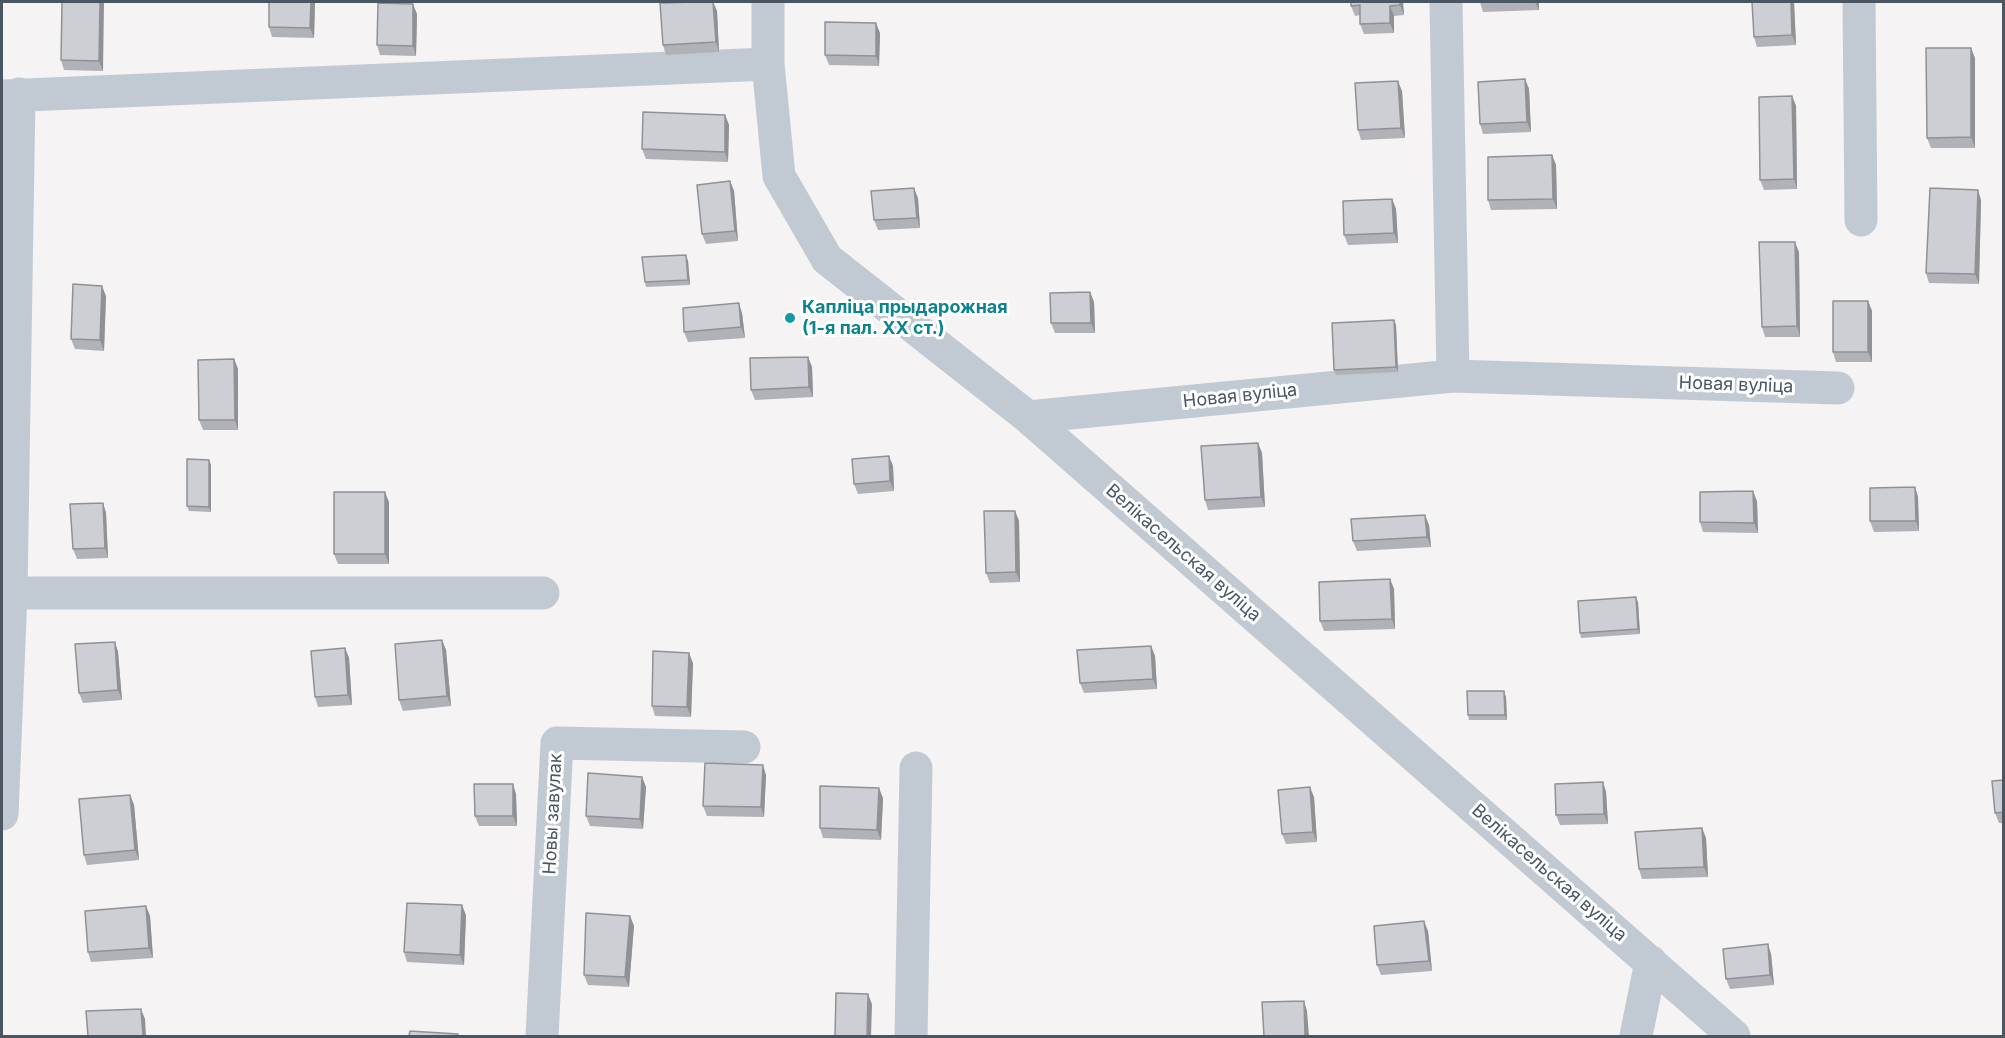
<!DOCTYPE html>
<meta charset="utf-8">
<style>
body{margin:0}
#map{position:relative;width:2005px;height:1038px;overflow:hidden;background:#f5f3f3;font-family:Inter,sans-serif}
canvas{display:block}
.frame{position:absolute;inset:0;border:3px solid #4a5661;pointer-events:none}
</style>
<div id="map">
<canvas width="2005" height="1038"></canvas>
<div class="frame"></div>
</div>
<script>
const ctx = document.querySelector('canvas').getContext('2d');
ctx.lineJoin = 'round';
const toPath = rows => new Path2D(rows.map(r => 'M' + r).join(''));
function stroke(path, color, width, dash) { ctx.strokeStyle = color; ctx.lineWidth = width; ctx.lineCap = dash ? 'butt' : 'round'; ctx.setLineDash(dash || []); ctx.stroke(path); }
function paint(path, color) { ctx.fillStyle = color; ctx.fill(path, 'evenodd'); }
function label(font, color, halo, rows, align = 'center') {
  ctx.font = font + ' Inter,sans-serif'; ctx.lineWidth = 6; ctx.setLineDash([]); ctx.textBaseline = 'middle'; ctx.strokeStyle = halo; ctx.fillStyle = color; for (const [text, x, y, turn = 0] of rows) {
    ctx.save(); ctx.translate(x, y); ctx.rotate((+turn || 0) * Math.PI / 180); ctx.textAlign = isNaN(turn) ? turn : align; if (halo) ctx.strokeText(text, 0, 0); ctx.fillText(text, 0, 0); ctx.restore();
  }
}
const minor = toPath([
 [768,2,768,64,779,176,827,259,1028,417,1734,1036],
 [1446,2,1453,376],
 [1859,2,1861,220],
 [2,96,768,64],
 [1028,417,1453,376,1838,388],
 [11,593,543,593],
 [2,814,11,593,19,94],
 [542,1036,557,743,744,747],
 [911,1036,916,768],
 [1636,1036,1651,962]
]);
const wall = toPath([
 [62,2,103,2,103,71,64,70,61,60],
 [315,2,314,38,272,37,269,27],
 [713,2,717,11,719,52,666,55,663,45],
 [1403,2,1404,15,1394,16,1394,33,1364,34,1360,24,1360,15,1355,16,1351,6],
 [1480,2,1539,2,1539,10,1483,12],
 [1752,2,1794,2,1796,45,1757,47,1754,37],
 [417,14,416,56,380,55,377,45],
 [880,33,879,66,829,65,825,55],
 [1975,58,1975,148,1931,148,1927,138],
 [1525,79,1529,89,1531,132,1483,134,1480,124],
 [1402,91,1405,138,1361,140,1358,130],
 [1792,96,1796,106,1797,189,1764,190,1760,180],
 [725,115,729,125,728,162,646,159,642,149],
 [1552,155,1556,165,1557,209,1491,210,1488,200],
 [730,181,734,191,738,241,706,244,702,234],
 [918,198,920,228,878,230,874,220],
 [1392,199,1396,209,1398,243,1348,245,1344,235],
 [1981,200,1979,284,1929,283,1926,273],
 [1799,252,1800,337,1765,337,1762,327],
 [688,261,690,285,646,287,645,282],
 [1090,292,1094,302,1095,333,1055,333,1051,323],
 [106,296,104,351,75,349,71,339],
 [1868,301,1872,311,1872,362,1836,362,1833,352],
 [742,313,745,338,688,342,684,332],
 [1394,320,1396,325,1398,372,1336,375,1334,370],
 [808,357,812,367,813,397,755,400,751,390],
 [234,359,238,369,238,430,203,430,199,420],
 [1258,443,1262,453,1265,507,1208,510,1205,500],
 [209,460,211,465,211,512,189,511,187,506],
 [893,466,894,491,858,494,854,484],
 [1915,487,1918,497,1919,531,1874,532,1870,521],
 [1757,501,1758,533,1703,532,1700,522],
 [389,502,389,564,338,564,334,554],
 [103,503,106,513,108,558,77,559,73,549],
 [1015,511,1019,521,1020,582,990,583,986,573],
 [1429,525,1431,547,1357,551,1353,541],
 [1390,579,1394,589,1395,629,1324,631,1320,621],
 [1638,602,1640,634,1581,638,1580,633],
 [442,640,446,650,451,706,403,711,399,700],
 [115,642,118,652,122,700,83,703,79,693],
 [1151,646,1155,656,1157,689,1084,693,1080,683],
 [345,648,349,658,352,705,318,707,315,697],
 [693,663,691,717,655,716,652,706],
 [1506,697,1507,720,1469,720,1468,715],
 [766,775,764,817,707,816,703,806],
 [642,777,646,787,643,829,590,826,586,816],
 [2004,780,2004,823,1999,823,1995,813],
 [1603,782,1606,792,1608,824,1560,825,1556,815],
 [516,794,517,826,479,826,475,816],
 [130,795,134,805,139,860,87,865,84,855],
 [1314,797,1317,842,1286,844,1282,834],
 [883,798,881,840,823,838,820,828],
 [1702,828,1706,838,1708,877,1642,879,1639,869],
 [146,906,150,916,153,958,91,962,88,952],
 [466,915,464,965,407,962,404,952],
 [630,916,634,926,629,987,588,985,584,975],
 [1428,931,1432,971,1381,975,1377,965],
 [1771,954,1774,985,1730,989,1726,979]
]);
const shadedWall = toPath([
 [100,2,103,2,104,3,103,71,99,61],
 [311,2,315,2,314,38,310,28],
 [713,2,717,11,719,52,716,42],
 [1400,2,1403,2,1404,15,1400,5],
 [1535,2,1539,2,1539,10],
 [1791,2,1794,2,1796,45,1792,35],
 [413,4,417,14,416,56,413,46],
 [1390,6,1394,16,1394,33,1390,23],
 [876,23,880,33,879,66,876,56],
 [1971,48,1975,58,1975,148,1971,137],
 [1525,79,1529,89,1531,132,1527,122],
 [1398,81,1402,91,1405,138,1401,128],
 [1792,96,1796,106,1797,189,1794,179],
 [725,115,729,125,728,162,725,152],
 [1552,155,1556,165,1557,209,1553,199],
 [730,181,734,191,738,241,735,231],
 [914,188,918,198,920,228,917,218],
 [1978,190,1981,200,1979,284,1975,274],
 [1392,199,1396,209,1398,243,1394,233],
 [1795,242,1799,252,1800,337,1797,326],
 [686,255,688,261,690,285,688,280],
 [102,286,106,296,104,351,100,340],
 [1090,292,1094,302,1095,333,1091,323],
 [1868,301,1872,311,1872,362,1868,352],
 [739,303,742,313,745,338,741,327],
 [1394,320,1396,325,1398,372,1396,367],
 [808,357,812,367,813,397,809,387],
 [234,359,238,369,238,430,235,420],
 [1258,443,1262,453,1265,507,1261,497],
 [889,456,893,466,894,491,890,481],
 [209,460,211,465,211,512,209,507],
 [1915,487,1918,497,1919,531,1916,521],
 [1753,491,1757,501,1758,533,1754,523],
 [385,492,389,502,389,564,385,554],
 [103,503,106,513,108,558,105,548],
 [1015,511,1019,521,1020,582,1016,572],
 [1425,515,1429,525,1431,547,1427,537],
 [1390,579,1394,589,1395,629,1392,619],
 [1636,597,1638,602,1640,634,1638,629],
 [442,640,446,650,451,706,447,696],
 [115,642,118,652,122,700,118,690],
 [1151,646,1155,656,1157,689,1153,679],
 [345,648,349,658,352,705,348,695],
 [689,653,693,663,691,717,687,707],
 [1504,691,1506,697,1507,720,1505,715],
 [763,765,766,775,764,817,761,807],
 [642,777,646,787,643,829,640,819],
 [1603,782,1606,792,1608,824,1604,814],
 [513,784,516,794,517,826,513,816],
 [1310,787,1314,797,1317,842,1313,832],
 [879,788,883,798,881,840,877,830],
 [130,795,134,805,139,860,135,850],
 [1702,828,1706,838,1708,877,1704,867],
 [462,905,466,915,464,965,460,955],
 [146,906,150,916,153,958,149,948],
 [630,916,634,926,629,987,625,977],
 [1424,921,1428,931,1432,971,1429,961],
 [1768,944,1771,954,1774,985,1770,975],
 [868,994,872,1004,871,1036,867,1036],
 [1304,1001,1307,1011,1309,1036,1305,1036],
 [141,1009,145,1019,146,1036,143,1036]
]);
const building = toPath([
 [62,2,100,2,99,61,61,60,62,2],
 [269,2,311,2,310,28,269,27,269,2],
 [696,2,713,2,716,42,663,45,660,3,696,2],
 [1351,2,1400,2,1400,5,1390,6,1390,23,1360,24,1360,5,1351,6,1351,2],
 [1752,2,1791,2,1792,35,1754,37,1752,2],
 [378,3,413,4,413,46,377,45,378,3],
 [825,22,876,23,876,56,825,55,825,22],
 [1926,48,1971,48,1971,137,1927,138,1926,48],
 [1525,79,1527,122,1480,124,1478,82,1525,79],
 [1398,81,1401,128,1358,130,1355,83,1398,81],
 [1792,96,1794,179,1760,180,1759,97,1792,96],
 [643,112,725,115,725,152,642,149,643,112],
 [1552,155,1553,199,1488,200,1488,157,1552,155],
 [730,181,735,231,702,234,697,185,730,181],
 [914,188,917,218,874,220,871,191,914,188],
 [1930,188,1978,190,1975,274,1926,273,1930,188],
 [1392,199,1394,233,1344,235,1343,201,1392,199],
 [1759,242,1795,242,1797,326,1762,327,1759,242],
 [686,255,688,280,645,282,642,257,686,255],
 [73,284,102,286,100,340,71,339,73,284],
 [1090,292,1091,323,1051,323,1050,293,1090,292],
 [1833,301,1868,301,1868,352,1833,352,1833,301],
 [739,303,741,327,684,332,683,308,739,303],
 [1394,320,1396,367,1334,370,1332,323,1394,320],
 [808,357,809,387,751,390,750,358,808,357],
 [234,359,235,420,199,420,198,360,234,359],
 [1258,443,1261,497,1205,500,1201,446,1258,443],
 [889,456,890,481,854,484,852,459,889,456],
 [187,459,209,460,209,507,187,506,187,459],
 [1915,487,1916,521,1870,521,1870,488,1915,487],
 [1753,491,1754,523,1700,522,1700,492,1753,491],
 [334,492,385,492,385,554,334,554,334,492],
 [103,503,105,548,73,549,70,504,103,503],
 [984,511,1015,511,1016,572,986,573,984,511],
 [1425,515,1427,537,1353,541,1351,519,1425,515],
 [1390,579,1392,619,1320,621,1319,582,1390,579],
 [1636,597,1638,629,1580,633,1578,601,1636,597],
 [442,640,447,696,399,700,395,644,442,640],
 [115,642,118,690,79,693,75,644,115,642],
 [1151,646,1153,679,1080,683,1077,650,1151,646],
 [345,648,348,695,315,697,311,651,345,648],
 [653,651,689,653,687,707,652,706,653,651],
 [1467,691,1504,691,1505,715,1468,715,1467,691],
 [705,763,763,765,761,807,703,806,705,763],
 [588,773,642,777,640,819,586,816,588,773],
 [2004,780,2004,812,1995,813,1992,781,2004,780],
 [1603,782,1604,814,1556,815,1555,784,1603,782],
 [474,784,513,784,513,816,475,816,474,784],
 [820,786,879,788,877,830,820,828,820,786],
 [1310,787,1313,832,1282,834,1278,790,1310,787],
 [130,795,135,850,84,855,79,799,130,795],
 [1702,828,1704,867,1639,869,1635,832,1702,828],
 [407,903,462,905,460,955,404,952,407,903],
 [146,906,149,948,88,952,85,911,146,906],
 [586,913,630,916,625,977,584,975,586,913],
 [1424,921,1429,961,1377,965,1374,926,1424,921],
 [1768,944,1770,975,1726,979,1723,949,1768,944],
 [836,993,868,994,867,1036,835,1036,836,993],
 [1304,1001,1305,1036,1264,1036,1262,1002,1304,1001],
 [141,1009,143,1036,88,1036,86,1011,141,1009],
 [410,1031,458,1034,458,1036,409,1036,410,1031]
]);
const markers = [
 [790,318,6,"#0f9aa8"]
];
const cultureNames = [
 ["Капліца прыдарожная",802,308],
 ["(1-я пал. XX ст.)",802,329]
];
const streetNames = [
 ["Новая вуліца",1736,385,2],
 ["Новая вуліца",1240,396,-6],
 ["Велікасельская вуліца",1183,553,41],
 ["Новы завулак",553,814,-87],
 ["Велікасельская вуліца",1549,873,41]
];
stroke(minor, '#c1cad2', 33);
paint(wall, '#b0b2b7');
paint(shadedWall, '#909195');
paint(building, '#cdcfd5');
stroke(building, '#909195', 1.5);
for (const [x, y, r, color] of markers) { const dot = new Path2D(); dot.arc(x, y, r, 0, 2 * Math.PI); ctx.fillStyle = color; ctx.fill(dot); stroke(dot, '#fff', 2); }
label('bold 18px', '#0d838f', '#fff', cultureNames, 'left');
label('18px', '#4a5661', '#fff', streetNames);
</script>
